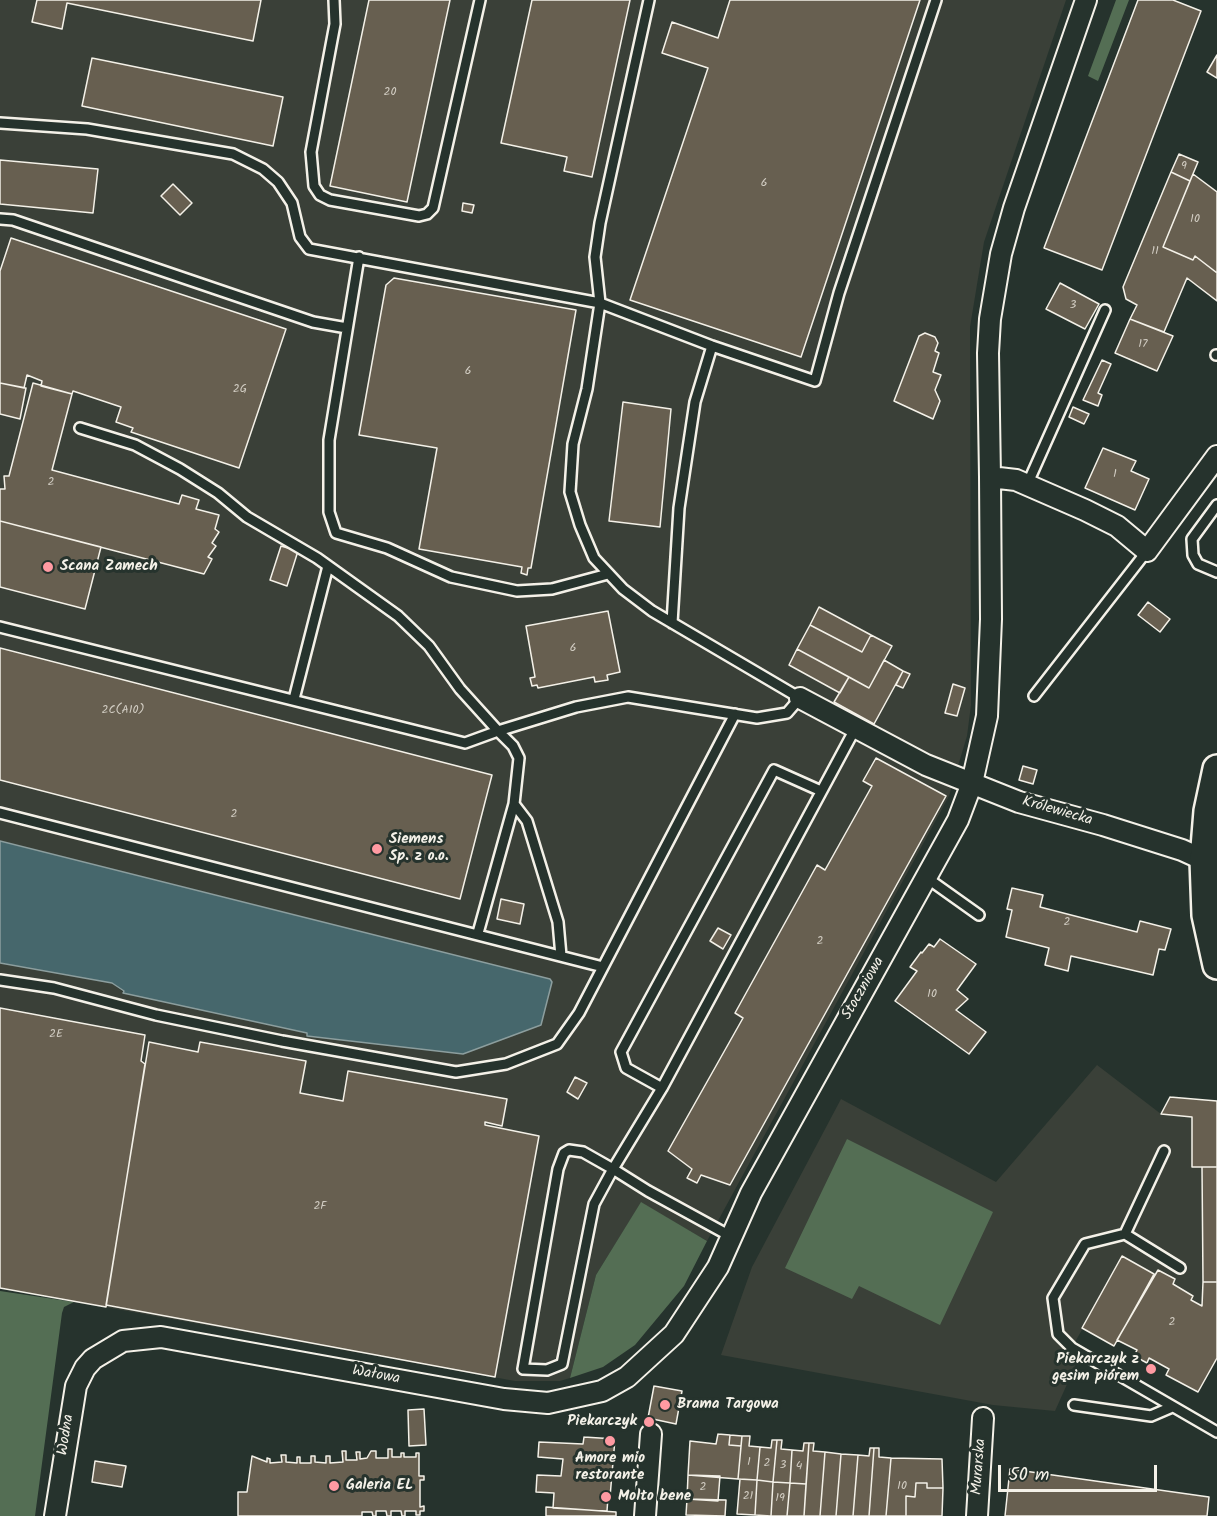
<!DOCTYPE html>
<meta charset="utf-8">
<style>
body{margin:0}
#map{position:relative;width:1217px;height:1516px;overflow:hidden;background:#26332d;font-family:Kalam,sans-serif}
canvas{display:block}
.scale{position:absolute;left:998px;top:1465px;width:159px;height:27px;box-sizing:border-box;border:3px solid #f4f1e8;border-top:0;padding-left:8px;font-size:18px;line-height:21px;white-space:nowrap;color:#f4f1e8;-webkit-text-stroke:4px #26332d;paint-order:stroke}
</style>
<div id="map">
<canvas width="1217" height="1516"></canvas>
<div class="scale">50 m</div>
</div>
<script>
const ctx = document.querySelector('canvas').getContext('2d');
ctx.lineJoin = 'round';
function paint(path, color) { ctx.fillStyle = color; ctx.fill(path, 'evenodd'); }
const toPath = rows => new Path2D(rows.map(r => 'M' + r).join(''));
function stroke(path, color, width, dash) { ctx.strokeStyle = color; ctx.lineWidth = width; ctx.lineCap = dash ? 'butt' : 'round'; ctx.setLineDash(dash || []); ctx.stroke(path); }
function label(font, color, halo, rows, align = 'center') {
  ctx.font = font + ' Kalam,sans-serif'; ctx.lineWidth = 6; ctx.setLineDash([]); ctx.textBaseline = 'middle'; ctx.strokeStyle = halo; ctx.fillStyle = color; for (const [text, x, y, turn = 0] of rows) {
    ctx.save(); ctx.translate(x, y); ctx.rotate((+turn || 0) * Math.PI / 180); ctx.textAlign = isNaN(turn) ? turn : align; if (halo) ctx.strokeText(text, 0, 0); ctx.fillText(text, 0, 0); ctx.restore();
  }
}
const built = toPath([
 [0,0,1066,0,984,242,970,327,971,705,967,736,949,796,707,1241,641,1203,596,1275,570,1378,560,1381,515,1381,0,1288,0,963,112,983,124,993,307,1033,307,1036,550,979,0,841],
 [1097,1065,1161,1114,1170,1097,1217,1101,1217,1358,1198,1392,1166,1375,1169,1369,1150,1358,1147,1363,1134,1356,1136,1350,1117,1340,1114,1346,1083,1328,1067,1356,1077,1362,1055,1411,993,1405,721,1355,752,1267,841,1099,996,1182]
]);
const green = toPath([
 [1116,0,1129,0,1098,81,1088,76],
 [847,1139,993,1212,940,1325,859,1286,852,1299,785,1268],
 [641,1202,707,1241,684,1286,635,1345,603,1367,570,1378,596,1275],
 [0,1291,74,1302,64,1307,62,1313,35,1516,0,1516]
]);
const water = toPath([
 [0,841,550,979,552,982,541,1025,463,1054,307,1036,307,1033,123,993,124,991,112,983,0,963,0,841]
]);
const building = toPath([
 [37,0,261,0,253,41,67,3,62,29,32,22,37,0],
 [369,0,450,0,407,202,330,186,369,0],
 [532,0,630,0,592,177,564,171,567,157,501,143,532,0],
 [730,0,920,0,801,357,630,300,708,68,662,53,672,22,718,38,730,0],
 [1138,0,1173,0,1201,11,1102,270,1044,248,1138,0],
 [1217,55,1217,78,1207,72,1217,55],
 [92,58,283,97,273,146,82,106,92,58],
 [1179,154,1198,162,1190,181,1171,172,1179,154],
 [0,160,98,169,93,213,0,204,0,160],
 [1171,172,1190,181,1163,247,1193,260,1195,256,1217,273,1217,301,1187,278,1164,332,1130,319,1137,305,1126,299,1123,287,1171,172],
 [1193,174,1217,192,1217,273,1195,256,1193,260,1163,247,1193,174],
 [173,184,192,203,180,215,161,196,173,184],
 [463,203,474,205,472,213,462,211,463,203],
 [11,238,286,329,239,468,131,432,133,428,116,422,121,407,73,391,72,394,41,386,42,381,27,375,24,388,0,383,0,271,11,238],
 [394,278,576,310,531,568,528,568,527,575,521,573,522,567,419,549,437,448,359,435,386,285,394,278],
 [1060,283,1099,304,1085,329,1046,309,1060,283],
 [1130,319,1173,336,1157,371,1115,353,1130,319],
 [925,333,935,337,938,343,935,351,939,353,933,372,941,375,935,390,940,401,933,419,894,401,919,336,925,333],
 [1102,360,1111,364,1098,393,1102,395,1098,406,1083,400,1102,360],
 [0,383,26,388,20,419,0,414,0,383],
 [33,383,72,394,52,470,179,504,182,495,199,500,196,509,219,515,215,529,219,532,212,543,216,546,208,557,212,559,204,574,0,521,0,489,5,489,4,476,9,476,33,383],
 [623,402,671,409,660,527,609,521,623,402],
 [1073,407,1089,414,1084,424,1069,417,1073,407],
 [1103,448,1136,461,1131,471,1149,479,1135,510,1085,488,1103,448],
 [0,521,101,547,85,609,0,587,0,521],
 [281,546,298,551,287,586,270,580,281,546],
 [1148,602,1170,619,1160,632,1138,615,1148,602],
 [819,607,871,635,862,652,810,625,819,607],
 [608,611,620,672,607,675,608,680,595,682,594,677,538,688,537,685,532,686,530,678,535,677,526,626,608,611],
 [810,625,862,652,871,635,892,646,869,688,797,649,810,625],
 [0,648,492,775,460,899,0,780,0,648],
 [797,649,849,677,840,693,789,665,797,649],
 [884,660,903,671,874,724,834,702,849,677,869,688,884,660],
 [903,671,910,674,903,688,896,685,903,671],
 [953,684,965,688,957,716,945,713,953,684],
 [876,758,946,796,730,1185,701,1175,697,1183,687,1178,692,1169,668,1151,743,1018,735,1013,817,865,825,870,872,786,863,781,876,758],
 [1023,766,1037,770,1033,784,1019,780,1023,766],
 [1012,888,1043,895,1040,907,1137,932,1140,921,1171,929,1165,950,1159,949,1153,975,1071,956,1068,971,1045,965,1049,948,1006,937,1012,910,1007,909,1012,888],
 [501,899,524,904,520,924,497,919,501,899],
 [718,928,731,935,723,949,710,941,718,928],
 [940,939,976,964,957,990,968,999,956,1010,986,1032,969,1054,895,1001,917,971,910,967,921,952,922,953,929,944,934,947,940,939],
 [0,1008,145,1035,141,1061,145,1064,106,1307,0,1288,0,1008],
 [149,1042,198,1052,200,1042,306,1061,300,1093,343,1101,348,1071,507,1099,502,1126,485,1122,485,1125,539,1136,495,1377,106,1305,149,1042],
 [575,1077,587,1083,578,1099,567,1092,575,1077],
 [1170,1097,1217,1101,1217,1167,1192,1167,1192,1117,1161,1114,1170,1097],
 [1202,1167,1217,1167,1217,1282,1203,1282,1202,1167],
 [1122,1256,1154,1274,1114,1346,1082,1328,1122,1256],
 [1158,1270,1175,1279,1173,1284,1193,1296,1191,1300,1202,1306,1203,1282,1217,1282,1217,1358,1198,1392,1166,1375,1169,1369,1149,1358,1147,1363,1134,1356,1137,1350,1117,1340,1158,1270],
 [654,1386,682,1391,676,1424,648,1418,654,1386],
 [424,1409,426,1445,409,1446,408,1410,424,1409],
 [718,1434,730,1435,729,1445,741,1446,738,1479,688,1475,690,1441,716,1444,718,1434],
 [730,1435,742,1436,741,1446,729,1445,730,1435],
 [742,1436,750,1436,749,1446,760,1447,757,1480,738,1479,742,1436],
 [584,1437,615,1439,610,1497,608,1497,607,1511,553,1508,554,1493,536,1492,537,1475,561,1476,563,1459,538,1457,539,1442,583,1444,584,1437],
 [772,1440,777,1440,773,1482,757,1480,760,1447,771,1448,772,1440],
 [777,1440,782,1440,781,1449,792,1450,790,1483,773,1482,777,1440],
 [804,1443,809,1443,806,1484,790,1483,792,1450,803,1451,804,1443],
 [809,1443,814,1443,813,1451,825,1452,820,1516,804,1516,809,1443],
 [870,1448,874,1448,869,1516,853,1516,858,1455,869,1456,870,1448],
 [874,1448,879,1448,879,1457,891,1458,886,1516,869,1516,874,1448],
 [388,1449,392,1449,392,1457,401,1457,401,1453,404,1453,404,1457,416,1457,416,1453,419,1453,419,1476,424,1476,424,1480,420,1480,420,1507,424,1506,424,1511,420,1511,420,1515,416,1515,416,1511,405,1511,405,1516,402,1516,401,1511,391,1511,391,1516,387,1516,386,1511,376,1511,376,1516,373,1516,372,1512,362,1512,362,1516,238,1516,238,1492,247,1492,252,1456,267,1462,267,1458,270,1459,270,1463,282,1462,281,1455,286,1455,286,1462,297,1463,297,1457,300,1457,300,1463,311,1463,311,1456,315,1456,315,1462,326,1463,326,1456,330,1456,330,1463,343,1462,342,1451,346,1451,346,1460,357,1460,356,1452,360,1452,360,1459,367,1458,371,1451,376,1451,376,1458,388,1458,388,1449],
 [825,1452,841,1454,836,1516,820,1516,825,1452],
 [841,1454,858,1455,853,1516,836,1516,841,1454],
 [891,1458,942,1459,943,1488,927,1488,927,1483,916,1483,915,1497,906,1496,906,1516,886,1516,891,1458],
 [95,1461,126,1466,122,1487,92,1482,95,1461],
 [1010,1469,1209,1497,1207,1516,1005,1516,1010,1469],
 [688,1475,720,1476,718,1501,687,1499,688,1475],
 [740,1479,757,1480,755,1515,737,1514,740,1479],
 [757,1480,773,1482,771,1516,755,1515,757,1480],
 [773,1482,790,1483,787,1516,771,1516,773,1482],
 [790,1483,806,1484,804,1516,787,1516,790,1483],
 [916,1483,927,1483,927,1488,943,1488,942,1516,906,1516,906,1496,915,1497,916,1483],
 [687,1499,726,1500,725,1516,686,1515,687,1499],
 [546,1507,616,1512,616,1516,546,1516,546,1507]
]);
const lane = toPath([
 [334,0,335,24,311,152,314,186,320,195,330,200,419,216,427,214,433,208,480,0],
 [0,123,87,129,233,154,263,169,278,182,292,203,300,237,309,249,600,303,712,346,815,381,839,293,936,0],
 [0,219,13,220,313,322,347,328],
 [359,257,329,440,329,512,336,533,387,548,451,577,517,591,552,589,608,574],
 [1216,355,1217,355],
 [80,428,135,445,180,469,218,493,247,517,317,558,398,616,429,646,460,689,498,731,576,707,628,697,757,718,787,713,800,698,652,611,623,589,594,558,580,525,570,492,573,444,587,389,600,303,595,257,600,223,649,0],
 [1027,485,1105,310],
 [1217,505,1192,539,1193,555,1198,564,1217,572],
 [672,623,679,508,695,402,712,346],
 [0,627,465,743,498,731,513,746,519,758,514,804,478,933],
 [1034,696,1147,551],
 [294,699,328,566],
 [514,804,527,821,558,922,561,956],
 [0,813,603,967],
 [927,878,979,915],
 [0,980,54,988,156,1015,282,1041,456,1072,506,1064,557,1044,579,1013,735,714],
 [662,1088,626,1068,621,1052,774,770,821,791],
 [1125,1234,1164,1151],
 [732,1237,648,1191,613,1169,583,1152,569,1150,564,1153,558,1169,523,1369,547,1370,562,1364,594,1204,613,1169,662,1088,855,729],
 [1180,1268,1125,1234,1085,1244,1053,1298,1058,1334,1072,1348,1217,1432],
 [1074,1405,1151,1416,1172,1407]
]);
const street = toPath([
 [1086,0,1014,208,1001,254,990,319,988,353,990,477,1016,480,1085,510,1117,526,1147,551,1217,456],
 [800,698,926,765,1019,802,1103,825,1182,850,1204,860],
 [55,1516,76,1386,85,1368,93,1359,123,1341,161,1337,504,1399,548,1403,602,1391,627,1377,674,1334,718,1267,751,1193,958,820,972,783,987,716,991,619,990,477],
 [645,1516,651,1434],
 [977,1516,983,1418]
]);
const secondary = toPath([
 [1217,769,1208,811,1204,860,1206,915,1217,965]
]);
const markers = [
 [48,567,6,"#ff9aa2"],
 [377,849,6,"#ff9aa2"],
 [1151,1369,6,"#ff9aa2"],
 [665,1405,6,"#ff9aa2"],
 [649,1422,6,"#ff9aa2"],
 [610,1441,6,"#ff9aa2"],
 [334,1486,6,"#ff9aa2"],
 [606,1497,6,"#ff9aa2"]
];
const numberNames = [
 ["20",390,93],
 ["9",1184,167],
 ["6",764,184],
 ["10",1195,220],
 ["11",1155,252],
 ["3",1073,306],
 ["17",1143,345],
 ["6",468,372],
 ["2G",240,390],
 ["1",1115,475],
 ["2",51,483],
 ["6",573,649],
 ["2C(A10)",123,711],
 ["2",234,815],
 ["2",1067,923],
 ["2",820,942],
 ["10",932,995],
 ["2E",56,1035],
 ["2F",320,1207],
 ["2",1172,1323],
 ["1",749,1463],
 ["2",767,1464],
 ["3",783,1466],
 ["4",799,1467],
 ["10",902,1487],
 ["2",703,1488],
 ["21",748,1497],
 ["19",780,1499]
];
const poiNames = [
 ["Scana Zamech",60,567],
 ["Siemens",389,840],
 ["Sp. z o.o.",389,857],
 ["Piekarczyk z",1139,1360,"right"],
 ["gęsim piórem",1139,1377,"right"],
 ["Brama Targowa",677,1405],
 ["Piekarczyk",637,1422,"right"],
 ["Amore mio",610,1459,"center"],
 ["restorante",610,1476,"center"],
 ["Galeria EL",346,1486],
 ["Molto bene",618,1497]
];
const streetNames = [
 ["Królewiecka",1057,812,16],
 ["Stoczniowa",864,989,-60],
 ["Wałowa",376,1376,10],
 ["Wodna",67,1435,-81],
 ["Murarska",980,1467,-86]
];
paint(built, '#3a4038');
paint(green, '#546e54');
paint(water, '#46676c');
stroke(water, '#8c9e9e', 1.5);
paint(building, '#675f50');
stroke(building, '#f4f1e8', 1.5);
stroke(lane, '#f4f1e8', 14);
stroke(street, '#f4f1e8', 24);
stroke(secondary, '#f4f1e8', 32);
stroke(lane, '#26332d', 9);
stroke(street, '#26332d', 20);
stroke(secondary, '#26332d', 27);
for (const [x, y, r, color] of markers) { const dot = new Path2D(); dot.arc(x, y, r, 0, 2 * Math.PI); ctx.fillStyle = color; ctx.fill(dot); stroke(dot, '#26332d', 2); }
label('12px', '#d1ccc2', null, numberNames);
label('bold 15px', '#f4f1e8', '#26332d', poiNames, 'left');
label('15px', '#f4f1e8', '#26332d', streetNames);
</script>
